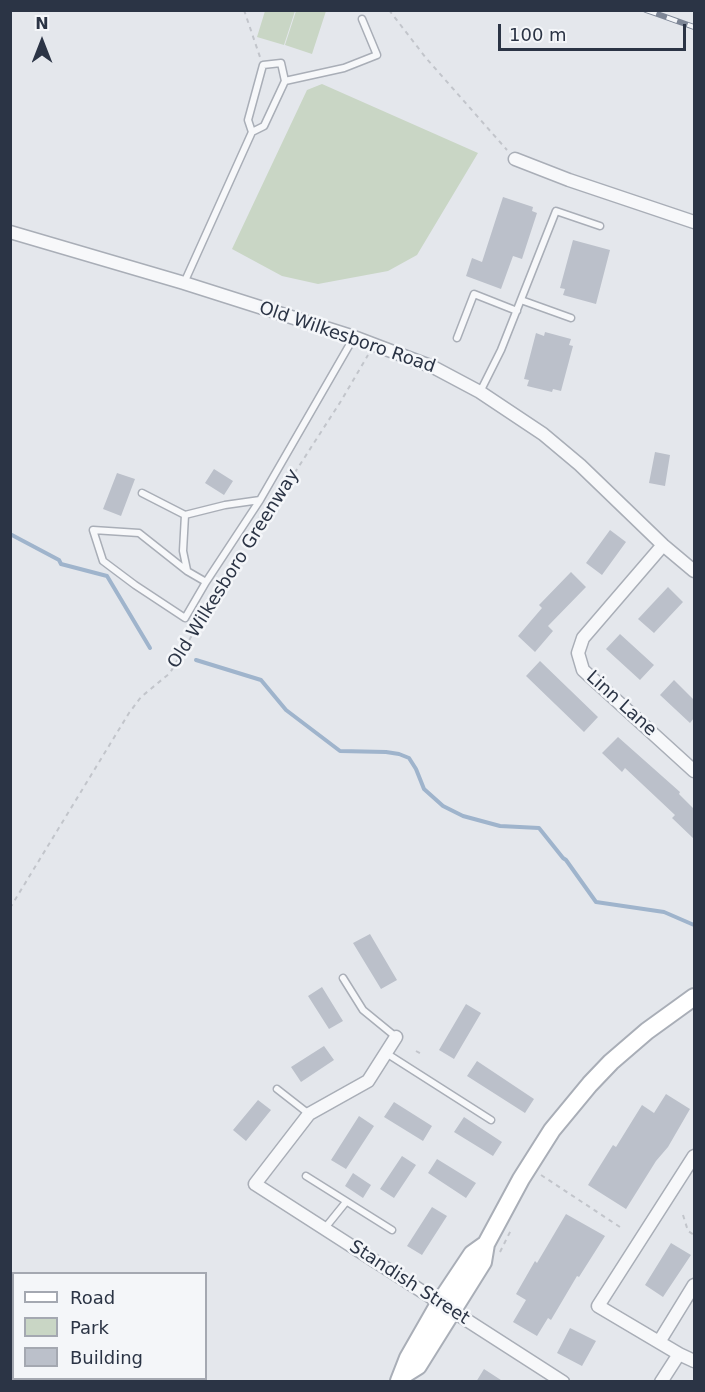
<!DOCTYPE html>
<style>
body{margin:0}
#map{position:relative;width:705px;height:1392px;overflow:hidden;background:#e4e7ec;font-family:"DejaVu Sans",sans-serif}
canvas{display:block}
.frame{position:absolute;inset:0;border:12px solid #2b3445;pointer-events:none}
.legend{position:absolute;left:12px;top:1272px;width:195px;height:108px;box-sizing:border-box;background:#f4f6f9;border:2px solid #a4a8b1;margin:0;padding:8px 10px;list-style:none;font-size:18px;color:#2b3445}
.legend li{display:flex;align-items:center;gap:12px;height:30px}
.legend b{width:30px;border:2px solid #a4a8b1}
.north{position:absolute;left:12px;top:12px;width:60px;height:60px;-webkit-text-stroke:4px #f4f6f9;paint-order:stroke;rotate:0deg;font-size:16px;font-weight:700;line-height:24px;text-align:center;color:#2b3445}
.north::after{content:'';display:block;margin:auto;width:21px;height:27px;background:#2b3445;clip-path:polygon(50% 0,100% 100%,50% 72%,0 100%)}
.scale{position:absolute;left:498px;top:24px;width:188px;height:27px;box-sizing:border-box;border:3px solid #2b3445;border-top:0;padding-left:8px;font-size:18px;line-height:21px;white-space:nowrap;color:#2b3445;-webkit-text-stroke:4px #f4f6f9;paint-order:stroke}
</style>
<div id="map">
<canvas width="705" height="1392"></canvas>
<div class="frame"></div>
<ul class="legend">
<li><b style="height:8px;background:#fff"></b>Road</li>
<li><b style="height:16px;background:#c9d6c5"></b>Park</li>
<li><b style="height:16px;background:#bbc0ca"></b>Building</li>
</ul>
<div class="north">N</div>
<div class="scale">100 m</div>
</div>
<script>
const ctx = document.querySelector('canvas').getContext('2d');
ctx.lineJoin = 'round';
function paint(path, color) { ctx.fillStyle = color; ctx.fill(path, 'evenodd'); }
const toPath = rows => new Path2D(rows.map(r => 'M' + r).join(''));
function stroke(path, color, width, dash) { ctx.strokeStyle = color; ctx.lineWidth = width; ctx.lineCap = dash ? 'butt' : 'round'; ctx.setLineDash(dash || []); ctx.stroke(path); }
function label(font, color, halo, rows, align = 'center') {
  ctx.font = font + ' "DejaVu Sans",sans-serif'; ctx.lineWidth = 5; ctx.setLineDash([]); ctx.textBaseline = 'middle'; ctx.strokeStyle = halo; ctx.fillStyle = color; for (const [text, x, y, turn = 0] of rows) {
    ctx.save(); ctx.translate(x, y); ctx.rotate((+turn || 0) * Math.PI / 180); ctx.textAlign = isNaN(turn) ? turn : align; if (halo) ctx.strokeText(text, 0, 0); ctx.fillText(text, 0, 0); ctx.restore();
  }
}
const green = toPath([
 [265,11,295,11,284,45,257,37],
 [296,11,326,11,312,54,285,45],
 [322,84,478,153,417,255,388,271,318,284,282,276,232,249,307,90]
]);
const stream = toPath([
 [10,534,59,560,61,564,107,576,150,648],
 [196,660,261,680,286,710,340,751,386,752,399,754,409,758,416,769,424,789,443,806,463,816,500,826,539,828,563,858,566,860,596,902,664,912,694,925],
 [10,1362,14,1365],
 [24,1378,27,1382]
]);
const building = toPath([
 [503,197,533,207,532,211,537,213,522,259,513,256,501,289,466,276,472,258,482,262],
 [573,240,610,250,596,304,563,295,565,289,560,288],
 [545,332,571,339,569,345,573,346,561,391,553,389,552,392,527,386,529,380,524,379,536,333,544,336],
 [655,452,670,455,665,486,649,483],
 [214,469,233,481,224,495,205,483],
 [117,473,135,479,121,516,103,509],
 [610,530,626,542,602,575,586,563],
 [571,572,586,587,548,626,553,631,535,652,518,636,542,608,539,605],
 [668,587,683,602,654,633,638,619],
 [620,634,654,665,640,680,606,649],
 [540,661,598,717,584,732,526,676],
 [674,680,694,700,694,718,690,723,660,695],
 [618,737,680,792,679,794,694,809,694,839,672,818,675,815,625,768,622,772,602,753],
 [370,934,397,980,381,989,353,943],
 [322,987,343,1021,329,1029,308,996],
 [466,1004,481,1013,454,1059,439,1050],
 [324,1046,334,1060,301,1082,291,1067],
 [477,1061,534,1099,525,1113,467,1076],
 [666,1094,690,1109,668,1147,656,1161,626,1209,588,1185,613,1145,616,1147,642,1105,654,1113],
 [258,1100,271,1110,246,1141,233,1130],
 [394,1102,432,1126,423,1141,384,1117],
 [359,1116,374,1126,346,1169,331,1160],
 [464,1117,502,1142,493,1156,454,1132],
 [402,1156,416,1165,394,1198,380,1189],
 [437,1159,476,1183,466,1198,428,1173],
 [353,1173,371,1185,363,1198,345,1186],
 [432,1207,447,1216,422,1255,407,1246],
 [566,1214,605,1236,579,1277,577,1276,551,1320,548,1318,537,1336,513,1322,526,1300,516,1294,535,1261,537,1263],
 [671,1243,691,1255,663,1297,645,1285],
 [570,1328,596,1341,582,1366,557,1353],
 [484,1369,504,1382,476,1382]
]);
const path = toPath([
 [244,10,260,57],
 [389,10,426,58,507,150],
 [10,908,129,713,141,697,170,673,212,601,341,401,368,355],
 [416,1051,423,1055],
 [541,1175,623,1229],
 [683,1215,688,1231,694,1235],
 [500,1252,511,1230]
]);
const lane = toPath([
 [285,81,344,68,377,55,362,19],
 [184,283,252,132,264,126,285,81,281,63,263,65,248,120,252,132],
 [521,300,571,318],
 [457,338,474,294,517,311],
 [480,392,501,350,556,211,600,226],
 [142,493,185,515,225,505,260,500,354,337],
 [185,515,183,551,187,570],
 [206,582,187,571,139,533,93,530,103,561,135,585,185,618,206,582,260,500],
 [343,978,363,1010,396,1037],
 [386,1053,491,1120],
 [277,1089,309,1114],
 [306,1176,392,1230],
 [325,1228,346,1202]
]);
const street = toPath([
 [515,159,569,180,694,222],
 [10,232,184,283,354,337,433,367,480,392,543,434,580,465,663,545,694,571],
 [663,545,583,638,578,653,583,670,694,771],
 [396,1037,368,1081,309,1114,255,1184,563,1382],
 [659,1342,694,1285],
 [679,1354,598,1306,694,1156],
 [661,1382,679,1354,694,1361]
]);
const secondary = toPath([
 [402,1376,418,1366,483,1262,486,1244,521,1179,552,1130,590,1084,611,1062,647,1031,694,997],
 [399,1381,408,1358,440,1302,472,1254,486,1244]
]);
const rail = toPath([
 [646,10,694,27]
]);
const streetNames = [
 ["Old Wilkesboro Road",347,338,19],
 ["Old Wilkesboro Greenway",234,569,-58],
 ["Linn Lane",621,704,42],
 ["Standish Street",409,1283,33]
];
paint(green, '#c9d6c5');
stroke(stream, '#9fb4cc', 4);
paint(building, '#bbc0ca');
stroke(lane, '#a9aeb7', 9);
stroke(street, '#a9aeb7', 15);
stroke(secondary, '#a9aeb7', 20);
stroke(path, '#c2c5cb', 2, [4.5, 4.5]);
stroke(lane, '#f7f8fa', 6);
stroke(street, '#f7f8fa', 12);
stroke(secondary, '#fff', 16);
stroke(rail, '#7d8696', 6);
stroke(rail, '#f4f6f9', 4, [11]);
label('18px', '#2b3445', '#f4f6f9', streetNames);
</script>
